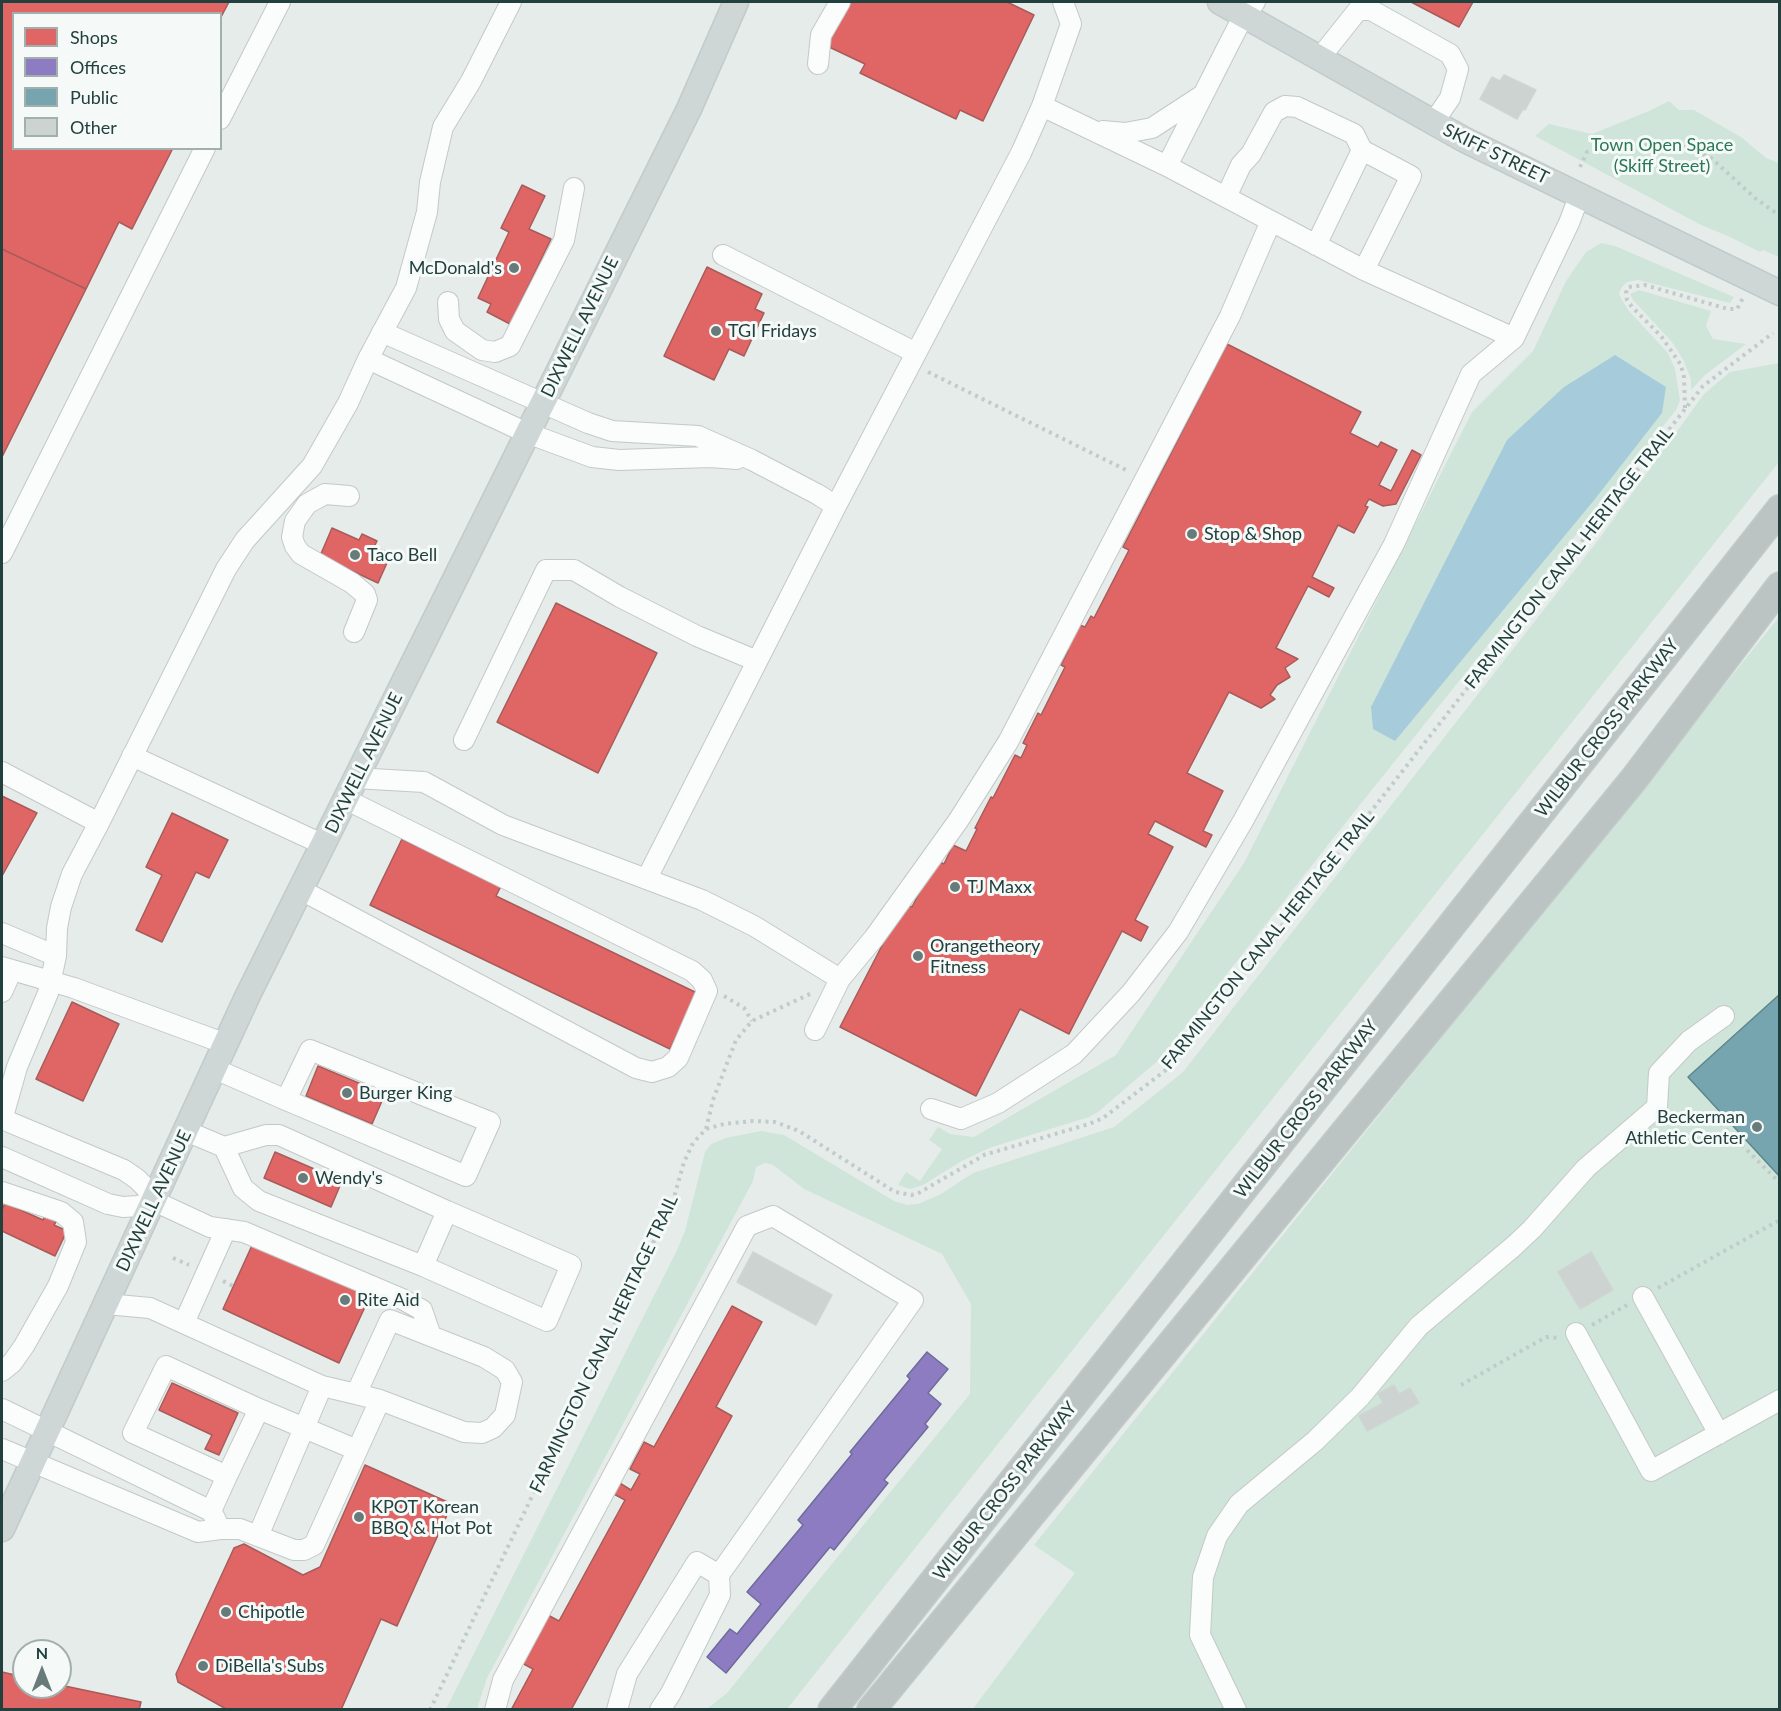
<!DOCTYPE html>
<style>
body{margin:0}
#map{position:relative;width:1781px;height:1711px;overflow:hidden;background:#e6ecea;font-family:Lato,sans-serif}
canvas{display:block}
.frame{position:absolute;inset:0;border:3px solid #22403d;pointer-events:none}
.legend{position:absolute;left:12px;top:12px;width:210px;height:138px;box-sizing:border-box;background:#f5faf8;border:2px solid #a1b0ad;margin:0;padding:8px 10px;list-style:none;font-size:18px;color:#22403d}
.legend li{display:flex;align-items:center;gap:12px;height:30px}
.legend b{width:30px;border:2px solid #a1b0ad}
.north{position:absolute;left:12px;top:1639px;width:60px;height:60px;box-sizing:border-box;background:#f5faf8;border:2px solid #a1b0ad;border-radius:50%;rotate:0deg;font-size:16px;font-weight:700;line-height:24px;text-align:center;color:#22403d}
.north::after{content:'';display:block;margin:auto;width:21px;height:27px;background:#677c7a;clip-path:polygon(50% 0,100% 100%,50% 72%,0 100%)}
</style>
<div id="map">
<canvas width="1781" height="1711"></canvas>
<div class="frame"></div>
<ul class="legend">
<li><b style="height:16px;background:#e06666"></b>Shops</li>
<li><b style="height:16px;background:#8e7cc3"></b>Offices</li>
<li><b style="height:16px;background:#76a5af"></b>Public</li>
<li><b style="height:16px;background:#cdd3d1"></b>Other</li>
</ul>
<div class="north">N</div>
</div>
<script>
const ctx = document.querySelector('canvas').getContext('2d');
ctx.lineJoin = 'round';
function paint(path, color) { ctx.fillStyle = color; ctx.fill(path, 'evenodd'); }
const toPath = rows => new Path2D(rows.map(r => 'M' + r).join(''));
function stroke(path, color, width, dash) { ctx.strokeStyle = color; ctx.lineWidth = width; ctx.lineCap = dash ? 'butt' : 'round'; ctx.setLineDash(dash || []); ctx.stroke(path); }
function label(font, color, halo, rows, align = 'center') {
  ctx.font = font + ' Lato,sans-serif'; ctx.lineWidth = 6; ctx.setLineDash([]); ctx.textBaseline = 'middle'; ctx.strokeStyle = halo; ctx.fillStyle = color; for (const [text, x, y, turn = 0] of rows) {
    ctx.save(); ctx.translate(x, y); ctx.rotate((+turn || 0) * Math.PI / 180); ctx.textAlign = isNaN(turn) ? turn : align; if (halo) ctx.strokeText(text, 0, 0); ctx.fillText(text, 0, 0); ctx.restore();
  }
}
const green = toPath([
 [1669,101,1679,110,1694,110,1741,137,1766,158,1779,163,1779,257,1763,250,1760,252,1730,237,1699,224,1535,136,1549,124,1592,134,1649,111],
 [1601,243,1615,246,1734,297,1730,303,1638,280,1627,282,1622,287,1619,293,1622,300,1629,311,1668,353,1675,369,1680,400,1676,410,1335,836,1161,1058,1098,1112,1089,1117,989,1148,960,1162,923,1185,910,1189,898,1185,906,1172,920,1181,942,1149,929,1140,938,1127,950,1134,974,1137,1116,1055,1244,863,1472,412,1533,351,1566,281,1586,252],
 [1639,290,1711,311,1706,326,1713,339,1746,344,1705,375,1691,390,1691,380,1684,361,1672,342,1633,300,1630,294],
 [1779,363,1779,462,787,1709,707,1709,727,1693,970,1394,971,1304,942,1254,804,1189,773,1165,765,1163,756,1167,753,1181,487,1678,477,1709,446,1709,677,1250,685,1231,705,1152,711,1144,726,1138,761,1131,784,1135,894,1201,907,1205,918,1204,941,1194,973,1173,1114,1127,1183,1072,1599,539,1704,394,1730,372],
 [1779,617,1779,1709,972,1710,1075,1573,1034,1545]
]);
const water = toPath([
 [1615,355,1666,387,1662,413,1595,499,1395,741,1373,729,1371,707,1507,440,1564,387]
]);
const shops = toPath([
 [2,2,229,2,220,19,220,14,14,14,14,148,173,148,132,229,119,222,86,289,2,249,2,2],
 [848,2,1007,2,1034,15,983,121,960,110,956,119,860,73,865,64,827,46,848,2],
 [1411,2,1473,2,1459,27,1411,2],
 [522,185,545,196,529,229,551,239,510,324,487,312,491,304,478,298,509,232,501,228,522,185],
 [2,249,86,289,2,457,2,249],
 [707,267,762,294,755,309,764,313,744,356,729,349,714,380,664,356,707,267],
 [1227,344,1361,412,1350,433,1378,447,1381,442,1397,450,1379,485,1391,491,1412,450,1421,455,1396,504,1383,506,1369,499,1365,506,1368,507,1354,533,1338,525,1312,577,1334,588,1329,597,1308,586,1276,648,1298,659,1285,668,1290,677,1277,685,1270,695,1275,699,1261,708,1229,692,1187,773,1223,791,1203,831,1212,835,1206,847,1155,821,1148,834,1173,847,1135,920,1148,927,1141,941,1122,931,1069,1034,1020,1009,976,1096,840,1027,904,903,912,907,936,860,944,864,953,845,966,851,977,829,975,828,991,797,993,798,1015,755,1021,758,1027,745,1023,743,1038,713,1041,715,1065,667,1061,665,1068,651,1064,649,1077,624,1085,627,1091,616,1094,618,1129,550,1123,547,1227,344],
 [332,528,359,540,362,534,377,541,374,547,391,554,378,583,320,556,332,528],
 [556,603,657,653,598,773,497,722,556,603],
 [2,796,37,813,2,876,2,796],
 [172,813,228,840,209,878,196,872,162,942,136,930,162,875,146,867,172,813],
 [402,839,501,886,496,896,697,993,670,1049,370,905,402,839],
 [72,1002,119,1024,83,1101,36,1079,72,1002],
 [318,1066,385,1094,372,1124,306,1096,318,1066],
 [275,1152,342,1181,331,1207,264,1178,275,1152],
 [5,1203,43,1220,45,1215,57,1220,54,1225,67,1231,55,1256,2,1231,2,1210,5,1203],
 [254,1241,371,1294,339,1363,223,1309,254,1241],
 [732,1306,762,1322,716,1407,732,1416,571,1710,511,1710,533,1669,520,1662,546,1614,559,1621,625,1500,612,1493,618,1482,631,1490,640,1474,630,1469,644,1442,654,1447,732,1306],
 [172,1383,238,1413,219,1455,205,1449,212,1435,159,1410,172,1383],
 [365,1465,452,1504,397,1626,381,1619,341,1710,228,1710,178,1682,176,1674,234,1548,244,1544,303,1575,320,1567,365,1465],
 [2,1672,24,1677,24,1687,60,1687,60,1685,141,1702,139,1710,2,1710,2,1672]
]);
const offices = toPath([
 [927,1352,948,1369,928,1393,941,1404,925,1424,928,1427,884,1480,888,1483,834,1550,830,1547,726,1673,707,1657,730,1629,737,1634,761,1604,747,1592,803,1525,798,1520,852,1454,850,1452,910,1379,907,1376,927,1352]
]);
const public = toPath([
 [1780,994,1780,1177,1688,1077,1780,994]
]);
const building = toPath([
 [1504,75,1536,90,1525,110,1523,109,1517,119,1480,99,1492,77,1500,81,1504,75],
 [753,1252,832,1295,816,1325,737,1282,753,1252],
 [1591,1252,1613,1290,1580,1309,1558,1272,1591,1252],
 [1394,1385,1399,1394,1410,1388,1419,1403,1367,1431,1359,1416,1383,1403,1378,1394,1394,1385]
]);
const path = toPath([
 [1580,167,1587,152,1616,146,1660,144,1690,148,1711,158,1755,198,1780,216],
 [928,372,1128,471],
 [1685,408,1684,377,1681,365,1661,336,1632,307,1627,300,1626,293,1628,287,1645,285,1728,309,1737,309,1743,298],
 [724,996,744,1008,752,1021],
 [1672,1113,1687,1119,1701,1116,1715,1118,1780,1183],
 [706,1129,713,1100,736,1040,752,1021,812,993],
 [173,1258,189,1265],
 [223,1281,233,1286],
 [1658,1288,1778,1221,1780,1216],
 [1592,1325,1627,1305],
 [1461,1385,1546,1337,1561,1338],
 [430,1710,673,1201,684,1162,693,1143,706,1129,724,1124,753,1121,775,1122,799,1131,895,1192,911,1195,917,1194,984,1155,1089,1124,1103,1118,1174,1064,1703,386,1773,333]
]);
const minor = toPath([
 [1319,59,1358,10,1371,10,1450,54,1458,69,1450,98,1433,123],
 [818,64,821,35,840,2],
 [220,119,280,2],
 [1103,131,1125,133,1152,128,1201,96],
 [1167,166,1229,44,1244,15,1255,2],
 [1226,197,1241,165,1251,154,1274,112,1285,106,1297,107,1354,134,1362,150,1411,176,1364,270],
 [1271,221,1364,270,1514,338,1569,223,1580,194],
 [1316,245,1362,150],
 [723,255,916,353],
 [448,302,449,319,455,331,482,350,495,352,510,346,564,240,574,188],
 [382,332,588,423,612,431,698,436,752,460,817,494,836,506],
 [368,359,527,433,592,457,619,460,710,457,737,459],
 [349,496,325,494,307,504,295,521,292,537,295,546,301,554,352,583,365,594,367,600,354,632],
 [2,553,205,148],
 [464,740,546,570,574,570,620,597,697,636,757,661],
 [132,756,324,845],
 [2,772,99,823,226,569,245,540,312,466,348,403,368,359,406,288,427,212,430,182,443,127,471,81,511,2],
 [355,778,424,782,503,825,702,900,754,926,840,979,874,938,958,821,1008,742,1230,316,1271,221,1167,166,1042,106],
 [647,878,836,506,1021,153,1042,106,1071,24,1063,2],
 [301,890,636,1068,652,1072,668,1067,678,1058,707,991,702,980,692,971,345,799],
 [2,933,56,956],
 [2,967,74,988,226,1044],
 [2,992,12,970],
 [815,1030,840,979],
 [215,1069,286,1100,466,1176,490,1122,310,1050,286,1100],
 [931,1109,961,1119,998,1103,1074,1054,1131,993,1178,932,1243,821,1394,544,1471,374,1514,338],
 [2,1119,124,1170,137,1179,148,1190,154,1201,210,1227,244,1232,402,1299,422,1310,431,1336],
 [2,1120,17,1067,48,993,56,956,57,928,61,907,72,874,99,823],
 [186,1131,224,1147,266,1135,279,1135,447,1211,423,1266],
 [224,1147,243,1188,259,1201,423,1266,547,1321,571,1265,447,1211],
 [2,1157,108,1204,123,1207,138,1206,154,1201],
 [2,1192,61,1212,73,1222,76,1242,58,1286,24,1346,12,1363,2,1371],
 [1643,1297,1719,1434],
 [106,1304,150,1308,322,1386,356,1394],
 [184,1323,226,1229],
 [1576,1333,1651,1471,1780,1400],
 [2,1409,211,1511,216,1520],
 [259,1409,357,1450],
 [2,1449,198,1532,220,1529,240,1529,294,1550,304,1550,314,1545,380,1400,464,1432,482,1433,493,1428,505,1415,512,1382,505,1370,484,1357,390,1320,356,1394,380,1400],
 [211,1511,227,1476,259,1409,166,1366,133,1433,227,1476],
 [258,1536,322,1386],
 [495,1710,503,1680,747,1226,773,1216,913,1300,719,1575,720,1595,671,1693,660,1710],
 [617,1710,627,1674,697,1562,719,1575],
 [1236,1710,1200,1635,1203,1577,1217,1536,1239,1504,1315,1441,1360,1397,1419,1326,1514,1246,1532,1229,1586,1168,1657,1107,1659,1073,1689,1041,1724,1016]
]);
const major = toPath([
 [1220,2,1465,140,1780,293],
 [2,1529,247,997,689,109,736,2]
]);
const highway = toPath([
 [832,1710,1780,509],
 [871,1710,1634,779,1780,586]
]);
const markers = [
 [514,268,6,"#677c7a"],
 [716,331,6,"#677c7a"],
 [1192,534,6,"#677c7a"],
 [355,555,6,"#677c7a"],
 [955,887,6,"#677c7a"],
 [918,956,6,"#677c7a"],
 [347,1093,6,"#677c7a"],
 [1757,1127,6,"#677c7a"],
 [303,1178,6,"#677c7a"],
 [345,1300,6,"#677c7a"],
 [359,1517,6,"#677c7a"],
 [226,1612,6,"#677c7a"],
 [203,1666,6,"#677c7a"]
];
const parkNames = [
 ["Town Open Space",1662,145],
 ["(Skiff Street)",1662,166]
];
const streetNames = [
 ["SKIFF STREET",1496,154,26],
 ["DIXWELL AVENUE",580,327,-64],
 ["FARMINGTON CANAL HERITAGE TRAIL",1569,558,-52],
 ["WILBUR CROSS PARKWAY",1607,728,-52],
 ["DIXWELL AVENUE",364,763,-64],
 ["FARMINGTON CANAL HERITAGE TRAIL",1268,940,-51],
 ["WILBUR CROSS PARKWAY",1306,1109,-52],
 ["DIXWELL AVENUE",154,1201,-65],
 ["FARMINGTON CANAL HERITAGE TRAIL",604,1344,-65],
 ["WILBUR CROSS PARKWAY",1005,1491,-52]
];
const poiNames = [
 ["McDonald's",502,268,"right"],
 ["TGI Fridays",728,331],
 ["Stop & Shop",1204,534],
 ["Taco Bell",367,555],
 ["TJ Maxx",967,887],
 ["Orangetheory",930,946],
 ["Fitness",930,967],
 ["Burger King",359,1093],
 ["Beckerman",1745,1117,"right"],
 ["Athletic Center",1745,1138,"right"],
 ["Wendy's",315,1178],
 ["Rite Aid",357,1300],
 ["KPOT Korean",371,1507],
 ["BBQ & Hot Pot",371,1528],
 ["Chipotle",238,1612],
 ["DiBella's Subs",215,1666]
];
paint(green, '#cfe5d9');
paint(water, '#a6ccdb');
paint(shops, '#e06666');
stroke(shops, '#a75b5a', 1.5);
paint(offices, '#8e7cc3');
stroke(offices, '#6e6a9b', 1.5);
paint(public, '#76a5af');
stroke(public, '#5d878d', 1.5);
paint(building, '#cdd3d1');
stroke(building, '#cfd5d3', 1.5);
stroke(minor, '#c3c9c7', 22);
stroke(major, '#c2caca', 27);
stroke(highway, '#c2caca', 30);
stroke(path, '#c1cbca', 4, [3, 4.5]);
stroke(minor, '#fbfcfc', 20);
stroke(major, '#ced7d6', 24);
stroke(highway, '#bbc4c3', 27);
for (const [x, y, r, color] of markers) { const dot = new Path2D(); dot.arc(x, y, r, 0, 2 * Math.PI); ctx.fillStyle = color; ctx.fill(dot); stroke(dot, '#f5faf8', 2); }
label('18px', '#2b7954', '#f5faf8', parkNames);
label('18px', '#22403d', '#f5faf8', streetNames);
label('18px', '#22403d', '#f5faf8', poiNames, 'left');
</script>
